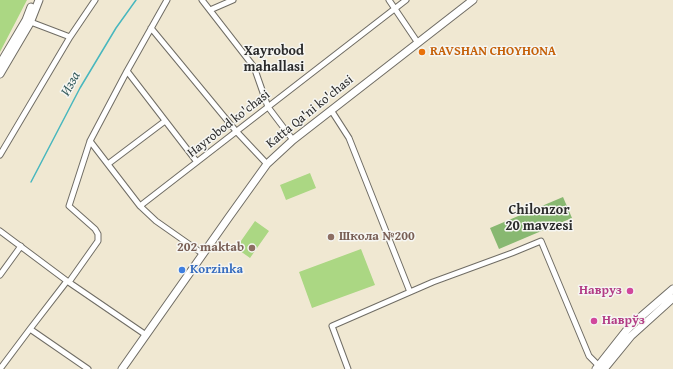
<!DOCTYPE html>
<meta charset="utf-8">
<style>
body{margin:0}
canvas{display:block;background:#f0e8d2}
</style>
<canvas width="673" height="369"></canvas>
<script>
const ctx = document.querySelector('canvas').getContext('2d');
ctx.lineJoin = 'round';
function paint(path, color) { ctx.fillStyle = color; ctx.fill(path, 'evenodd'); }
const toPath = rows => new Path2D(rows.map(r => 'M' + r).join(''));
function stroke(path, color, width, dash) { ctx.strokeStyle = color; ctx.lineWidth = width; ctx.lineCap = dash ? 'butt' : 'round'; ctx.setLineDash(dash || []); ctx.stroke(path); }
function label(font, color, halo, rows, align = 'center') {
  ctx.font = font + ' "Gentium Book Plus",serif'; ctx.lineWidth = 3; ctx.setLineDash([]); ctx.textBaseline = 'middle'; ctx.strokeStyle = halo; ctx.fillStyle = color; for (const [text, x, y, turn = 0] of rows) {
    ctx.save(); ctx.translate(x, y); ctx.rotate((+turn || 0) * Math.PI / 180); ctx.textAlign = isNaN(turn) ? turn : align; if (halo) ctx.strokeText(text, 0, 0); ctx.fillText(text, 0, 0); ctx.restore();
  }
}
const green = toPath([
 [0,0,27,0,0,52],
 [310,173,316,188,286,200,280,185],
 [255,221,269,231,250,258,236,248],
 [361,249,375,285,312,308,299,272]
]);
const forest = toPath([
 [563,197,572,218,499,249,490,228]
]);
const stream = toPath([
 [31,182,80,88,116,28,136,0]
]);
const street = toPath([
 [202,0,254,67,268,107,293,140],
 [389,0,418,43],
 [210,10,233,0],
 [28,21,70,37],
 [151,28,236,131,267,164],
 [127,71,197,162],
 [331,110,349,138,410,292,332,326,348,369],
 [90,141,140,206,156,221,203,254],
 [0,155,70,37,95,0],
 [108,164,165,121],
 [140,206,406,0],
 [0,231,67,281,146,335],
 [0,275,21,246],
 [69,282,98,241,98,234,95,229,69,206,90,141,127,71,167,0],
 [410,292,433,282,512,253,541,241,589,356,600,367],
 [30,329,88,369],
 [0,369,30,329,67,281]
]);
const secondary = toPath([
 [0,64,26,20,31,7],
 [0,74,30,23,39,0],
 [122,369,229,217,267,164,293,140,473,0],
 [596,369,626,331,636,321,673,289],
 [604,369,631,336,673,298]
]);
const markers = [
 [422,52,4,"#e8710a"],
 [331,237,4,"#8d6e63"],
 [252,248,4,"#8d6e63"],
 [182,270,4,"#3f7fe0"],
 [630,291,4,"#d1479c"],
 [594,321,4,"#d1479c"]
];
const foodNames = [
 ["RAVSHAN CHOYHONA",430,52]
];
const streetNames = [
 ["Katta Qa'ni ko'chasi",310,112,-39],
 ["Hayrobod ko'chasi",229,124,-38]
];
const educationNames = [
 ["Школа №200",339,237],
 ["202 maktab",244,248,"right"]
];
const shopNames = [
 ["Korzinka",190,270]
];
const hotelNames = [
 ["Навруз",622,291],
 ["Наврўз",602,321,"left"]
];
const neighbourhoodNames = [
 ["Xayrobod",274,51],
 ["mahallasi",274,67],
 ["Chilonzor",539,210],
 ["20 mavzesi",539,226]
];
const waterNames = [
 ["Изза",71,84,-61]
];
paint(green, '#abd783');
paint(forest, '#88b871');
stroke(stream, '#48b7be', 1.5);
stroke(street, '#706d65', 7);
stroke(secondary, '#706d65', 9);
stroke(street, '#fff', 5);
stroke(secondary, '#fff', 7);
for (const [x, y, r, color] of markers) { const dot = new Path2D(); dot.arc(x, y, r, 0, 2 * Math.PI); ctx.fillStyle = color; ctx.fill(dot); stroke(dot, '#f6f6f2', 1.5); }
label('bold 13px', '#c56008', '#f6f6f2', foodNames, 'left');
label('13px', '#2b2b2b', '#f6f6f2', streetNames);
label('bold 13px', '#785e54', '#f6f6f2', educationNames, 'left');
label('bold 13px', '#366cbe', '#f6f6f2', shopNames, 'left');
label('bold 13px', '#b23c85', '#f6f6f2', hotelNames, 'right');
label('bold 14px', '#2b2b2b', '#f6f6f2', neighbourhoodNames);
label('italic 14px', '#355c5e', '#f6f6f2', waterNames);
</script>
